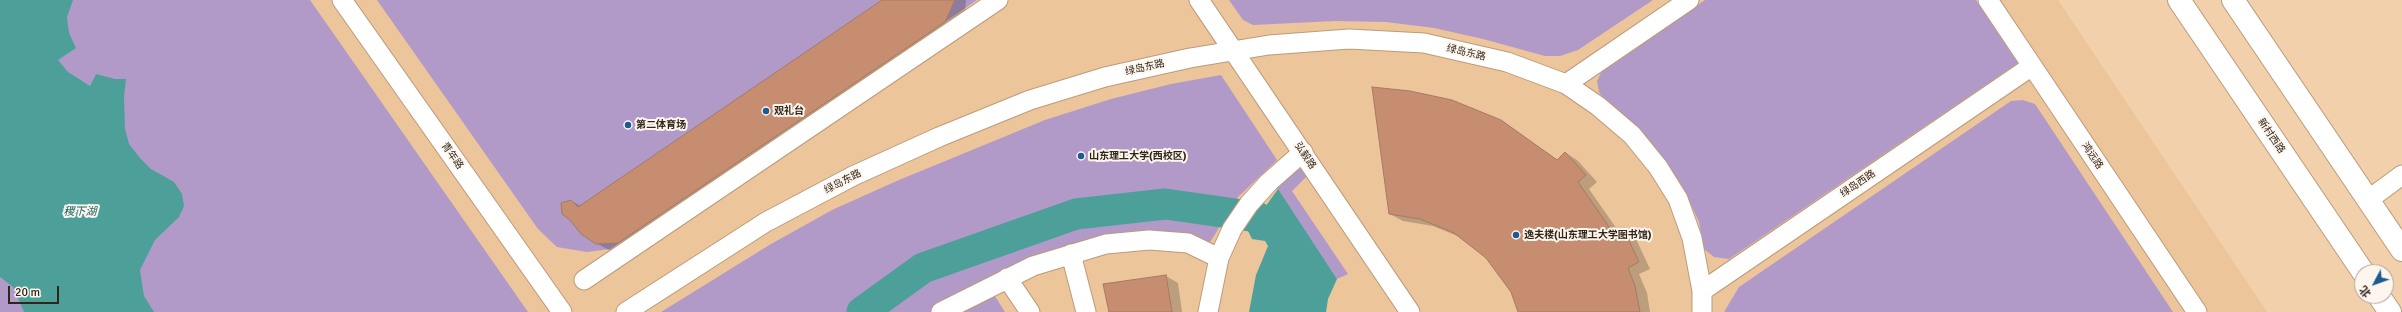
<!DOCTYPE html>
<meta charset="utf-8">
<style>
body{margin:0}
#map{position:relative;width:2402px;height:312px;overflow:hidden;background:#f2d0ac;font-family:Signika,"Noto Sans SC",sans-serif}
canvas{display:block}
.north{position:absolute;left:2354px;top:264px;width:40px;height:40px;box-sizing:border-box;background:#fdf6ef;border:1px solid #aba299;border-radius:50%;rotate:229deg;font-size:11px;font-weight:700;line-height:16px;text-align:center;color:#312517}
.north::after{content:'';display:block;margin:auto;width:14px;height:18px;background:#1b5b91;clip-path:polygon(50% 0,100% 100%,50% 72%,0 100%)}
.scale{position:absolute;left:8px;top:286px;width:51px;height:18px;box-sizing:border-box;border:2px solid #312517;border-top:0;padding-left:5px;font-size:12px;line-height:14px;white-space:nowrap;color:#312517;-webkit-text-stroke:3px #fdf6ef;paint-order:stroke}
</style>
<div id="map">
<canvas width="2402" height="312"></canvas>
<div class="north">北</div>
<div class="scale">20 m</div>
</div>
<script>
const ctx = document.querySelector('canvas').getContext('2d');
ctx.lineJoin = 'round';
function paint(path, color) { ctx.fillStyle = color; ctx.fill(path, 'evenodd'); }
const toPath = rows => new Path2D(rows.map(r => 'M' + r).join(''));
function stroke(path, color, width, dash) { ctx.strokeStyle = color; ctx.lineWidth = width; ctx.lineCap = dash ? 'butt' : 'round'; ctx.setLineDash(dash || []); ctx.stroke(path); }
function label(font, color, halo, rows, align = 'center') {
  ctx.font = font + ' Signika,"Noto Sans SC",sans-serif'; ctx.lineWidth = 4; ctx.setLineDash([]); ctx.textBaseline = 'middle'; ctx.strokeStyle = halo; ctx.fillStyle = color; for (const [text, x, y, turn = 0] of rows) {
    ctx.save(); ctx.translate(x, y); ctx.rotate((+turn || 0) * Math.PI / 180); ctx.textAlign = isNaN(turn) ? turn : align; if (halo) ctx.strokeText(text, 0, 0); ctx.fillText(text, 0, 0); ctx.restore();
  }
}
const built = toPath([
 [0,0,2058,0,2267,312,0,312]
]);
const green = toPath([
 [0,0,310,0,528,312,0,312],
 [377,0,977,0,610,249,587,252,557,247,538,229],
 [1229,0,1653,0,1578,50,1560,56,1545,56,1483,39,1434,28,1386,22,1335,21,1253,25,1243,20],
 [1705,0,1976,0,2018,63,1729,259,1714,257,1704,249,1699,222,1687,196,1671,169,1651,143,1606,101,1599,92,1597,81,1603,69],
 [1221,75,1277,160,1238,197,1209,244,1141,235,932,312,661,312,771,244,832,210,899,180,1045,120,1111,99,1171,84],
 [2023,100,2035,104,2173,312,1724,312,1739,287,2011,101],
 [1298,164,1307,176,1292,191,1348,274,1337,279,1274,184],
 [993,293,1005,312,951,312]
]);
const water = toPath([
 [0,0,73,0,67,17,69,33,76,48,58,60,68,72,90,86,96,74,115,79,126,79,124,97,125,129,129,144,140,158,151,169,174,182,182,194,184,206,179,217,155,240,140,270,144,296,154,312,24,312,13,287,0,277],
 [1278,189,1337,279,1328,299,1326,312,1249,312,1256,275,1268,246,1265,241,1252,239,1248,231]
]);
const shadow = toPath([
 [884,0,966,0,965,11,630,250,609,250,596,243,571,201,581,206],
 [1501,121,1558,160,1566,153,1577,160,1597,182,1589,189,1621,235,1625,234,1637,241,1650,269,1639,274,1647,293,1650,312,1519,312,1511,292,1487,257,1460,237,1433,226,1403,221,1390,214],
 [1166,276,1178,283,1182,312,1110,312]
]);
const river = toPath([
 [862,312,923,268,1076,214,1165,204,1257,217]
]);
const building = toPath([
 [882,0,955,0,945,22,618,243,596,244,581,234,570,220,562,214,561,203,571,200,578,207,882,0],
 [1372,87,1410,91,1452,100,1501,120,1557,160,1565,152,1586,175,1578,182,1616,237,1625,232,1639,262,1628,268,1635,286,1640,312,1518,312,1511,292,1486,258,1454,233,1420,219,1389,214,1372,87],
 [1166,275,1172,312,1109,312,1103,284,1166,275]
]);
const minor = toPath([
 [342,0,562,312],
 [1199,0,1410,312],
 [1988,0,2197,312],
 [1566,84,1598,106,1632,135,1658,167,1678,199,1692,238,1702,291],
 [2368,200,2402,175],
 [1071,254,1086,312],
 [1007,278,1030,312],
 [584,280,998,0],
 [626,312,766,222,853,176,939,137,1030,100,1105,77,1190,58,1269,45,1349,39,1424,43,1507,62,1566,84,1689,0],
 [941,312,1033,266,1106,244,1149,240,1188,243,1219,258],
 [1208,312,1219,258,1232,229,1249,204,1269,182,1303,152],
 [1702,312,1702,291,2032,66]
]);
const major = toPath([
 [2179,0,2363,272],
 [2233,0,2402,250],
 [2379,296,2390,312]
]);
const markers = [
 [766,111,4,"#1b5b91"],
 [628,125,4,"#1b5b91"],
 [1081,156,4,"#1b5b91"],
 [1516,235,4,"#1b5b91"]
];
const streetNames = [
 ["绿岛东路",1466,53,13],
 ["绿岛东路",1145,68,-13],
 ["新村西路",2271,136,56],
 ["青年路",452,156,55],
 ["弘毅路",1305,156,56],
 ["鸿远路",2092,156,56],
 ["绿岛东路",843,182,-27],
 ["绿岛西路",1858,184,-34]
];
const poiNames = [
 ["观礼台",774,111],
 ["第二体育场",636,125],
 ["山东理工大学(西校区)",1089,156],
 ["逸夫楼(山东理工大学图书馆)",1524,235]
];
const waterNames = [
 ["稷下湖",80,212]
];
paint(built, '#ecc59b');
paint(green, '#b29ac8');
paint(water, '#4da099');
paint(shadow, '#0003');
stroke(river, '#4da099', 31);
paint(building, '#c68d70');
stroke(building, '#a57b66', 1);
stroke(minor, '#bc9b79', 21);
stroke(major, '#bc9b79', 24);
stroke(minor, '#fff', 19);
stroke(major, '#fff', 22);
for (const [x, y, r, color] of markers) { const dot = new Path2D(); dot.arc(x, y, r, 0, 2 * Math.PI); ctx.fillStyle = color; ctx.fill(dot); stroke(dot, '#fdf6ef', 1.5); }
label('10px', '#312517', '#fdf6ef', streetNames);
label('bold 10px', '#312517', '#fdf6ef', poiNames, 'left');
label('italic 11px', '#21645f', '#fdf6ef', waterNames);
</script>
